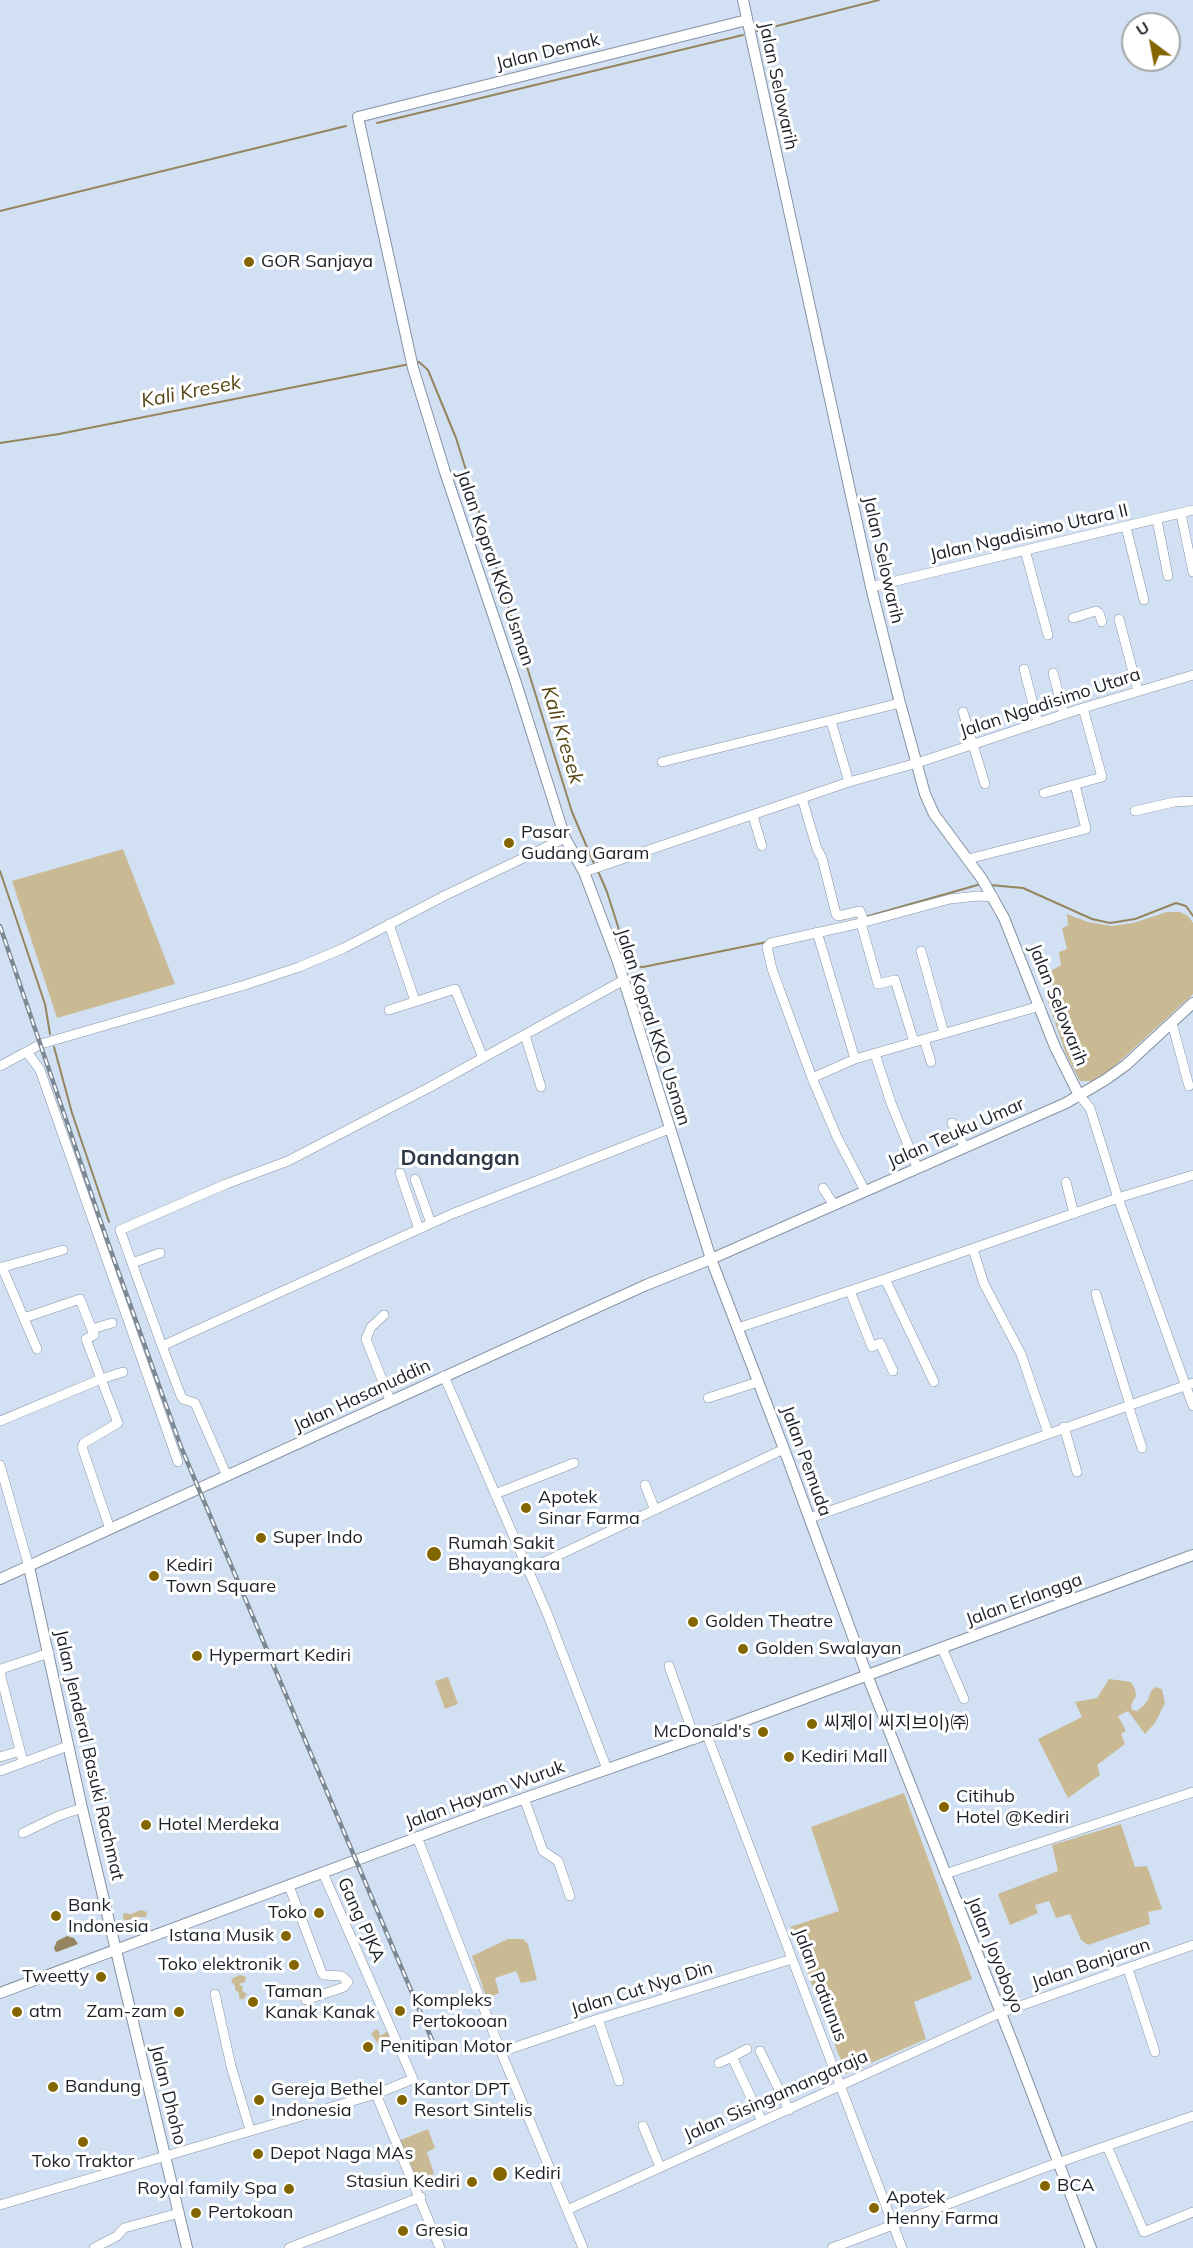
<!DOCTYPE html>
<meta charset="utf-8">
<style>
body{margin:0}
#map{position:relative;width:1193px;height:2248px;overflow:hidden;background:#d1e1f3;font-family:Mulish,sans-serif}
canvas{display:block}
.north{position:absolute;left:1121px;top:12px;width:60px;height:60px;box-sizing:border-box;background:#fff;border:2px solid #a4a6a9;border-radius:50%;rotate:328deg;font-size:16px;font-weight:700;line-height:24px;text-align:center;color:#1c2128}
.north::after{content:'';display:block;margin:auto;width:21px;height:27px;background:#846600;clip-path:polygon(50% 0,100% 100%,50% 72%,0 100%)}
</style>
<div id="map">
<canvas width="1193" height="2248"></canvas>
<div class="north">U</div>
</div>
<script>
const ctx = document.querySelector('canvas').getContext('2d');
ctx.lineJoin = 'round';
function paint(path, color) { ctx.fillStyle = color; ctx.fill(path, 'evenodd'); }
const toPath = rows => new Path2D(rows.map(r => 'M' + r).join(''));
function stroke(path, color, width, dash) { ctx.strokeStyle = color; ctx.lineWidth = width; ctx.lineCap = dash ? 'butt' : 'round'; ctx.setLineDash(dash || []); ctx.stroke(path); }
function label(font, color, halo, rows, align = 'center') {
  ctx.font = font + ' Mulish,"Noto Sans KR",sans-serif'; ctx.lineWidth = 6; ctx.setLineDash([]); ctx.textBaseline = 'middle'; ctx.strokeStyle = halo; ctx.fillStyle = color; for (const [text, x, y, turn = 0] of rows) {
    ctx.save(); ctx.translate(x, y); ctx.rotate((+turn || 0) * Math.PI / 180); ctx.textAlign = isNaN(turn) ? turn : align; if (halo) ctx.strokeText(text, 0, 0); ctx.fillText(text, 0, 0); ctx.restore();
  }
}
const green = toPath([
 [123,849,175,984,57,1018,12,881],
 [1167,912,1180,912,1188,916,1193,923,1193,994,1107,1073,1093,1081,1080,1081,1066,1054,1047,999,1055,995,1049,972,1061,965,1059,952,1067,949,1062,928,1068,926,1067,914,1088,922,1112,926,1133,923],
 [448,1677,458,1704,445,1709,435,1681],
 [1109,1679,1131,1682,1135,1689,1136,1696,1131,1705,1132,1710,1137,1711,1143,1706,1148,1700,1151,1691,1155,1687,1162,1689,1165,1703,1155,1723,1145,1734,1128,1711,1118,1716,1126,1731,1121,1734,1125,1744,1097,1765,1100,1775,1068,1798,1038,1739,1082,1717,1075,1702,1097,1698],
 [904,1793,972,1979,914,2002,926,2039,846,2074,790,1927,839,1911,811,1827],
 [1121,1824,1135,1867,1147,1866,1162,1909,1148,1912,1150,1924,1088,1945,1081,1940,1070,1914,1056,1918,1049,1901,1035,1905,1038,1913,1010,1925,998,1894,1058,1871,1052,1845],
 [141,1910,147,1912,146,1917,140,1917,136,1920,132,1918,128,1921,123,1919,123,1915,125,1913,131,1914],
 [508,1939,523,1939,528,1944,537,1980,521,1983,516,1971,495,1978,499,1993,487,1999,472,1956],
 [240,1975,246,1977,245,1982,239,1984,243,1987,242,1991,247,1994,243,2000,239,1998,239,1993,235,1990,235,1986,231,1981,233,1978],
 [376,2029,379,2031,380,2036,388,2031,391,2037,379,2045,371,2034],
 [428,2129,435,2148,427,2152,434,2174,414,2184,396,2142]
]);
const water = toPath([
 [67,1936,74,1938,78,1944,57,1952,55,1951,54,1948,57,1941]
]);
const stream = toPath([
 [757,31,879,0],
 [377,123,743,35],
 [0,211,346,126],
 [415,362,419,362,428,370,456,438,572,812,595,866],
 [0,443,59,434,410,364],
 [0,871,45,1004,50,1034],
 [598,871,607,892,628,958,634,966,643,967,767,942],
 [990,885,1023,888,1092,919,1110,923,1135,919,1176,903,1186,906,1193,916],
 [865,917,981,884],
 [54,1047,72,1113,109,1222]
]);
const minor = toPath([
 [1181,514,1193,572],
 [1157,520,1168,576],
 [1126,527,1144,600],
 [1025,550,1048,635],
 [871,587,1193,510],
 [1099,613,1102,622],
 [1073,618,1096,611],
 [1119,619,1138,691],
 [1024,669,1038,723],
 [1053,673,1064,714],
 [963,712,985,784],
 [831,721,849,782],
 [662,762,900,703],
 [1044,793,1102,777,1083,708],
 [802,798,817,849,822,858,836,914,838,916,860,911,864,922],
 [1135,811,1174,802,1193,801],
 [753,816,762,846],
 [968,859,1086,829,1075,785],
 [584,872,849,782,917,763,1083,708,1193,675],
 [861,923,878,984,895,980,914,1042],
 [389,924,415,1001],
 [817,932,855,1059],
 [921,951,944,1033],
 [624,980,432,1086,288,1161,226,1184,120,1230,162,1346,452,1214,669,1129],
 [389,1010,455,989,483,1058],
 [1172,1023,1189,1086],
 [525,1035,541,1087],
 [924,1039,931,1062],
 [27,1052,40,1070,178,1462],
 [875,1054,891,1103,917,1167],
 [0,1066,41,1044,245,985,299,967,344,948,444,896,565,838],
 [812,1078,855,1059,1040,1006],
 [1079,1095,1090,1108,1118,1198,1193,1406],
 [952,1123,964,1146],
 [400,1173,419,1229],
 [415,1179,431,1223],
 [1066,1182,1074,1214],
 [823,1188,834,1205],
 [865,1191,837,1137,812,1078,772,969,767,947,771,943,861,923,950,899,978,896,993,897],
 [973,1249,984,1284,1021,1354,1048,1433],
 [132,1263,160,1253],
 [2,1267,37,1349],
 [0,1268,63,1250],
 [885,1279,934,1382],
 [850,1291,872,1347,880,1343,893,1371],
 [1096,1294,1130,1405],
 [384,1315,371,1327,366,1339,390,1400],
 [24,1318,80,1299,94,1335,86,1339,101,1379,123,1372],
 [738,1328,885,1279,1118,1198,1193,1175],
 [92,1329,112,1323],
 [162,1346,181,1396,183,1399,195,1403,227,1476],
 [444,1376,547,1613,607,1769],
 [708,1398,758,1382],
 [1128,1405,1142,1448],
 [0,1421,101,1379,118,1423,84,1443,82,1447,110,1529],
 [1064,1427,1077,1472],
 [0,1465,29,1567],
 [645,1485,655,1510],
 [495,1494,574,1463],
 [810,1518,1193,1383],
 [527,1570,784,1449],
 [942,1648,964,1699],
 [669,1666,695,1739],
 [707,1735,902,2248],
 [0,1757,20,1751],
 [23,1762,1,1677,1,1669,49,1653],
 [0,1771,68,1746],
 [524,1798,543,1851,558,1861,570,1896],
 [23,1833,58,1816,82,1808],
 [417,1837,501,2052,583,2248],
 [945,1874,1193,1792],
 [289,1886,322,1973,324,1975,342,1976,348,1982,344,1987,306,2000],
 [1128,1969,1155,2052],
 [215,1994,231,2066,250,2130],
 [598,2019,619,2081],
 [760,2051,789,2110],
 [501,2052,598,2019,792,1959],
 [732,2057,747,2049],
 [719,2063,732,2057,762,2121],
 [376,2094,440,2248],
 [643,2126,660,2167],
 [1107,2146,1144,2232,1193,2212],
 [0,2205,376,2094,413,2079,323,1873],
 [567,2210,1000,2013,1193,1945],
 [94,2248,117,2236,124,2228,179,2213],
 [289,2248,421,2197],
 [832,2248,1046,2167,1193,2116]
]);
const major = toPath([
 [743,0,871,587,900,703,925,794,934,814,982,879,1004,918,1055,1047,1079,1095],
 [747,20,358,117,413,368,445,472,516,683,565,838,584,872,618,962,711,1259,784,1449,867,1675,1014,2046,1091,2248],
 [29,1567,82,1808,187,2248],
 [0,1579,646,1285,711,1259,1066,1103,1105,1080,1126,1065,1193,1003],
 [0,1993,480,1814,738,1723,1193,1555]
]);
const rail = toPath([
 [0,926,106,1237,181,1447,435,2047]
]);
const markers = [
 [249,262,6,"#846600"],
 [509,843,6,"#846600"],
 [526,1508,6,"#846600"],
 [261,1538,6,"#846600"],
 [434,1554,8,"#846600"],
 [154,1576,6,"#846600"],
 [693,1622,6,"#846600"],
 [743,1649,6,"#846600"],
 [197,1656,6,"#846600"],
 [812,1724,6,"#846600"],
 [763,1732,6,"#846600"],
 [789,1757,6,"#846600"],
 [944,1807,6,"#846600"],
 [146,1825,6,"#846600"],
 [319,1913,6,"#846600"],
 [56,1916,6,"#846600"],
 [286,1936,6,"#846600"],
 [294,1965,6,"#846600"],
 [101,1977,6,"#846600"],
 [253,2002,6,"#846600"],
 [400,2011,6,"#846600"],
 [17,2012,6,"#846600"],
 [179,2012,6,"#846600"],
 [368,2047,6,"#846600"],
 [53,2087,6,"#846600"],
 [259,2100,6,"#846600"],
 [402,2100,6,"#846600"],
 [83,2142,6,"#846600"],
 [258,2154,6,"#846600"],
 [500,2174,8,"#846600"],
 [472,2182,6,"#846600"],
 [1045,2186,6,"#846600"],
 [289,2189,6,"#846600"],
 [874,2208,6,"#846600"],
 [196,2213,6,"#846600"],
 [403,2231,6,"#846600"]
];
const streetNames = [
 ["Jalan Demak",548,52,-14],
 ["Jalan Selowarih",778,86,78],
 ["Jalan Ngadisimo Utara II",1029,533,-13],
 ["Jalan Selowarih",883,560,77],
 ["Jalan Kopral KKO Usman",495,568,71],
 ["Jalan Ngadisimo Utara",1050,703,-18],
 ["Jalan Selowarih",1058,1005,68],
 ["Jalan Kopral KKO Usman",653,1027,72],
 ["Jalan Teuku Umar",956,1133,-24],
 ["Jalan Hasanuddin",362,1396,-25],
 ["Jalan Pemuda",806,1461,70],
 ["Jalan Erlangga",1024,1600,-20],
 ["Jalan Jenderal Basuki Rachmat",89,1755,77],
 ["Jalan Hayam Wuruk",485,1795,-20],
 ["Gang PJKA",361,1920,66],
 ["Jalan Joyoboyo",995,1955,68],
 ["Jalan Banjaran",1091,1964,-19],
 ["Jalan Patiunus",820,1985,69],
 ["Jalan Cut Nya Din",642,1989,-17],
 ["Jalan Dhoho",168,2095,76],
 ["Jalan Sisingamangaraja",776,2096,-24]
];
const poiNames = [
 ["GOR Sanjaya",261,262],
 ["Pasar",521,833],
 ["Gudang Garam",521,854],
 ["Apotek",538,1498],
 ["Sinar Farma",538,1519],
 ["Super Indo",273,1538],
 ["Rumah Sakit",448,1544],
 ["Bhayangkara",448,1565],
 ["Kediri",166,1566],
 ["Town Square",166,1587],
 ["Golden Theatre",705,1622],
 ["Golden Swalayan",755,1649],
 ["Hypermart Kediri",209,1656],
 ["씨제이 씨지브이)㈜",824,1724],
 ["McDonald's",751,1732,"right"],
 ["Kediri Mall",801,1757],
 ["Citihub",956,1797],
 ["Hotel @Kediri",956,1818],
 ["Hotel Merdeka",158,1825],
 ["Bank",68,1906],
 ["Indonesia",68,1927],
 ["Toko",307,1913,"right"],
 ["Istana Musik",274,1936,"right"],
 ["Toko elektronik",282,1965,"right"],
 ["Tweetty",89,1977,"right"],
 ["Taman",265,1992],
 ["Kanak Kanak",265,2013],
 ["Kompleks",412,2001],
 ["Pertokooan",412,2022],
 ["atm",29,2012],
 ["Zam-zam",167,2012,"right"],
 ["Penitipan Motor",380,2047],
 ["Bandung",65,2087],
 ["Gereja Bethel",271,2090],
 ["Indonesia",271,2111],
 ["Kantor DPT",414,2090],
 ["Resort Sintelis",414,2111],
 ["Depot Naga MAs",270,2154],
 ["Toko Traktor",83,2162,"center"],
 ["Kediri",514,2174],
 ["Stasiun Kediri",460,2182,"right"],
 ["BCA",1057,2186],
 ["Royal family Spa",277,2189,"right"],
 ["Apotek",886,2198],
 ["Henny Farma",886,2219],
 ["Pertokoan",208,2213],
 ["Gresia",415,2231]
];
const waterNames = [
 ["Kali Kresek",191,392,-11],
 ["Kali Kresek",562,735,73]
];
const quarterNames = [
 ["Dandangan",460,1159]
];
paint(green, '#c9ba93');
paint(water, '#95855e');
stroke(stream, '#95855e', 2);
stroke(minor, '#8593a5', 10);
stroke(major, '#8593a5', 12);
stroke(minor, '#fff', 9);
stroke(major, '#fff', 10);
stroke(rail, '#7d8895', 4.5);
stroke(rail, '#fff', 2, [7]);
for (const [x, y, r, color] of markers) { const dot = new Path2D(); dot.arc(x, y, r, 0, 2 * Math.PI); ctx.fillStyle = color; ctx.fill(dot); stroke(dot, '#fff', 2); }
label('18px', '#1c2128', '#fff', streetNames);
label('18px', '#1c2128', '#fff', poiNames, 'left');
label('italic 20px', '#541', '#fff', waterNames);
label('bold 21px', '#2c3847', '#fff', quarterNames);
</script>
